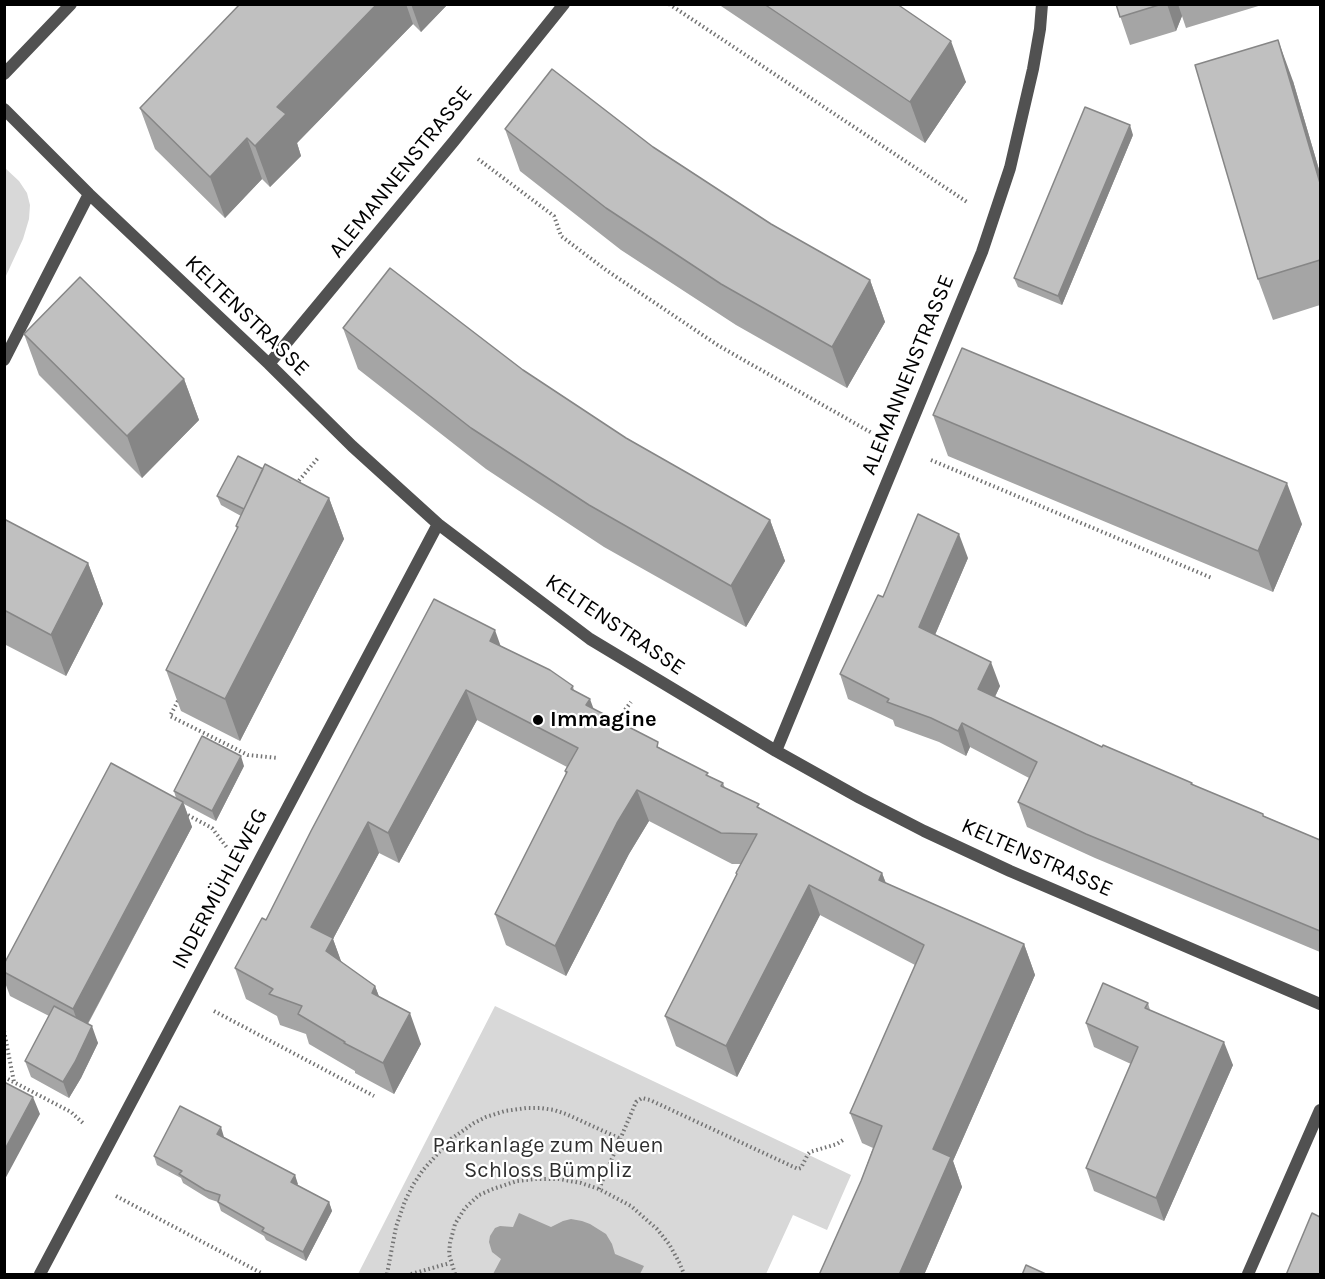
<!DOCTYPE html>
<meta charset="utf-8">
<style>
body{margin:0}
#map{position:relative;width:1325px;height:1279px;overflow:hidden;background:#fff;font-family:Karla,sans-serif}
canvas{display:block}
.frame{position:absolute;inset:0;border:6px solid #000;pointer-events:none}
</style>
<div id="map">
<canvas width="1325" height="1279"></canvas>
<div class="frame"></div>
</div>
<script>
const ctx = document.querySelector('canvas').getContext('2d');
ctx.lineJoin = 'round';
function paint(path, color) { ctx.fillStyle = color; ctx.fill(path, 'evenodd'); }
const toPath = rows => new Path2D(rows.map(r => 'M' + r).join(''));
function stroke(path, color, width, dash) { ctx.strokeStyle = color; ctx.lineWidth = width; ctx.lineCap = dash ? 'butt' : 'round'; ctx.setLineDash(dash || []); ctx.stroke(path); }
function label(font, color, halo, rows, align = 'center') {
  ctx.font = font + ' Karla,sans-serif'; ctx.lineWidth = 4.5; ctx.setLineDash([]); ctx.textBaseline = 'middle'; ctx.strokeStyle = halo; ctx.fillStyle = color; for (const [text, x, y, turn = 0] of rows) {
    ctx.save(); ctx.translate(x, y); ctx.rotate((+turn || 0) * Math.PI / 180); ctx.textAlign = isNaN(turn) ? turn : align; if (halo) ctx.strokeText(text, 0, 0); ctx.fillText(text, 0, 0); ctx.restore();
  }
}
const green = toPath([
 [5,168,19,181,27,193,30,205,29,219,23,239,5,278],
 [495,1006,851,1175,827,1230,793,1215,766,1274,358,1274]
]);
const water = toPath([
 [519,1213,551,1227,563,1221,571,1219,582,1221,590,1224,606,1234,612,1244,615,1254,644,1266,640,1274,493,1274,501,1259,492,1252,489,1242,490,1236,495,1228,500,1226,513,1227]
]);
const path = toPath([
 [669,4,967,202],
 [478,159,554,216,561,236,606,270,719,346,872,433],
 [931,460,1212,578],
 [296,484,318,458],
 [180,697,170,716,248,755,278,758],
 [614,724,631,702],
 [184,813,212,828,228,849],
 [214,1011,374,1096],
 [4,1031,14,1082],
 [4,1077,71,1112,84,1124],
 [599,1189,636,1102,642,1098,650,1100,798,1169,801,1168,808,1154,810,1152,837,1144,843,1140],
 [116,1196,263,1274],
 [387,1274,396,1227,405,1201,413,1185,423,1170,451,1139,474,1123,486,1117,505,1111,526,1108,541,1108,554,1110,566,1114,621,1139],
 [411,1274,450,1263],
 [455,1274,449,1254,450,1243,455,1224,465,1208,479,1195,493,1189,517,1181,536,1179,559,1179,581,1183,599,1189,631,1206,657,1229,669,1244,679,1262,684,1274]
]);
const service = toPath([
 [4,74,71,4]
]);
const minor = toPath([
 [4,109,89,194,269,364,352,446,438,524,590,639,776,751,860,798,924,831,1010,871,1320,1004],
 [4,360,89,194],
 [269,364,454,141,564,4],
 [776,751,982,252,1010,168,1033,69,1040,29,1042,4],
 [40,1274,438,524],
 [1248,1274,1320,1110]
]);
const wall = toPath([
 [240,4,448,4,421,32,413,24,297,143,301,156,270,187,262,179,225,218,155,149,140,108],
 [718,4,897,4,966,82,925,143],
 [1116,4,1265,4,1186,28,1182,16,1176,31,1130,45],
 [1293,81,1320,173,1320,305,1273,320,1258,279],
 [505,129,653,147,771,224,870,280,885,322,847,388,736,325,621,250,520,171],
 [1133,135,1062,305,1018,287,1014,278],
 [343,328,523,370,626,438,770,520,785,561,746,627,604,547,486,469,358,369],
 [24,334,184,379,199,420,142,478,39,375],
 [933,415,1302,524,1273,592,948,456],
 [263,469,329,498,344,539,240,741,181,711,166,670,237,529,236,526,241,516,221,505,217,496],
 [4,519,88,563,103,604,66,676,4,644],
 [968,558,935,635,1000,686,995,697,1102,747,1320,840,1320,952,1095,858,1027,827,1018,802,1029,778,970,747,966,756,939,742,895,726,893,720,848,699,840,674,883,597],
 [501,646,573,686,574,691,593,709,709,776,723,783,725,788,760,808,882,873,886,883,1024,944,1035,975,953,1161,962,1187,924,1275,819,1275,861,1181,873,1148,862,1143,850,1113,915,965,820,915,737,1077,676,1046,665,1016,736,876,736,873,741,864,732,864,649,821,629,854,566,976,506,945,495,914,566,774,565,771,567,767,477,720,399,863,379,853,333,939,341,962,375,986,379,997,421,1044,394,1094,355,1073,355,1071,309,1044,306,1034,280,1025,277,1016,246,999,235,968,266,920],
 [244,766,216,821,184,804,192,827,88,1024,98,1043,81,1078,69,1098,31,1077,25,1061,49,1016,10,996,4,980,4,964,176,798,174,791],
 [1148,1003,1150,1010,1233,1065,1164,1221,1094,1191,1086,1168,1131,1064,1094,1047,1086,1023],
 [224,1137,295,1175,297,1185,329,1202,332,1211,306,1261,266,1240,264,1236,221,1211,218,1202,209,1199,183,1183,181,1178,157,1165,154,1156]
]);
const shadedWall = toPath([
 [377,4,406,4,413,24,297,143,301,156,270,187,255,146,277,107],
 [411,4,448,4,421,32],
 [1167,4,1178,4,1182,16,1176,31],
 [1278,40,1293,81,1320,173,1320,183],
 [951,41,966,82,925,143,910,102],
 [1130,125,1133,135,1062,305,1058,296],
 [247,138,262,179,225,218,210,177],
 [870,280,885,322,847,388,832,347],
 [184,379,199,420,142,478,127,436],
 [1287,483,1302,524,1273,592,1258,551],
 [329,498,344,539,240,741,225,699],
 [770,520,785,561,746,627,731,586],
 [959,534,968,558,928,651,919,627],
 [88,563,103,604,66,676,51,635],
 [495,630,506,661,490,641],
 [991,662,1000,686,987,713,978,689],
 [466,690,477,720,399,863,388,833],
 [590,699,601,729,586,705],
 [962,723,970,747,966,756,958,731],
 [241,756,244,766,216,821,212,811],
 [637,790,649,821,629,854,566,976,555,946,617,823],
 [183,802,192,827,82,1034,73,1009],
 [368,822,379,853,333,939,344,969,337,981,311,927],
 [882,873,893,904,879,880],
 [809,885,820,915,737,1077,726,1046],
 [1024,944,1035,975,953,1161,962,1187,924,1275,899,1275,933,1149],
 [375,986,387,1017,372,993],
 [410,1013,421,1044,394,1094,383,1063],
 [92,1026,98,1043,81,1078,69,1098,63,1082],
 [1224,1042,1233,1065,1164,1221,1156,1198],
 [33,1097,40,1114,4,1181,4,1151],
 [221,1127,224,1137,221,1143,217,1134],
 [295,1175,298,1184,294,1191,291,1182],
 [329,1202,332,1211,306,1261,303,1252]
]);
const building = toPath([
 [240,4,377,4,277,107,286,114,255,146,247,138,210,177,140,108,240,4],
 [764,4,897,4,951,41,910,102,764,4],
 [1116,4,1162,4,1120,17,1116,4],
 [1278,40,1320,183,1320,260,1258,279,1195,65,1278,40],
 [552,69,653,147,771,224,870,280,832,347,721,284,606,208,505,129,552,69],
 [1085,107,1130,125,1058,296,1014,278,1085,107],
 [390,268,523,370,626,438,770,520,731,586,589,505,471,428,343,328,390,268],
 [80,277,184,379,127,436,24,334,80,277],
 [962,348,1287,483,1258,551,933,415,962,348],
 [238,456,263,469,244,509,217,496,238,456],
 [265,464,329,498,225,699,166,670,238,527,236,526,265,464],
 [918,514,959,534,919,627,991,662,978,689,1102,747,1103,745,1192,783,1191,784,1263,814,1263,816,1320,840,1320,931,1086,834,1018,802,1037,762,962,723,958,731,931,718,887,702,889,699,840,674,878,595,883,597,918,514],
 [4,519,88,563,51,635,4,610,4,519],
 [434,599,495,630,490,641,550,670,573,686,571,689,590,699,586,705,658,742,657,747,708,773,706,775,723,783,721,786,759,804,757,807,882,873,879,880,1024,944,933,1149,951,1157,899,1275,819,1275,861,1181,882,1126,850,1113,924,945,809,885,726,1046,665,1016,737,874,736,873,757,834,721,833,637,790,617,823,555,946,495,914,567,772,565,771,578,748,466,690,388,833,368,822,311,927,333,938,326,951,375,986,372,993,410,1013,383,1063,344,1043,345,1042,298,1014,302,1006,269,994,273,989,235,968,262,918,266,920,311,831,434,599],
 [202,736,241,756,212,811,174,791,202,736],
 [111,763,183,802,73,1009,4,972,4,964,111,763],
 [1103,983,1148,1003,1145,1008,1224,1042,1156,1198,1086,1168,1138,1047,1086,1023,1103,983],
 [54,1006,92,1026,75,1062,63,1082,25,1061,54,1006],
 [4,1082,33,1097,4,1151,4,1082],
 [180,1106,221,1127,217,1134,295,1175,291,1182,329,1202,303,1252,262,1231,264,1228,218,1202,220,1195,205,1190,179,1174,182,1171,154,1156,180,1106],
 [1312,1213,1320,1217,1320,1275,1286,1275,1312,1213],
 [1026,1265,1048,1275,1022,1275,1026,1265]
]);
const markers = [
 [538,720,6,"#000"]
];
const streetNames = [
 ["ALEMANNENSTRASSE",401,172,-51],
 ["KELTENSTRASSE",247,316,44],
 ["ALEMANNENSTRASSE",908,375,-68],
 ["KELTENSTRASSE",615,625,34],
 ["KELTENSTRASSE",1037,858,24],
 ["INDERMÜHLEWEG",220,889,-62]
];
const poiNames = [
 ["Immagine",550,720]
];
const parkNames = [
 ["Parkanlage zum Neuen",548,1146],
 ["Schloss Bümpliz",548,1171]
];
paint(green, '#d8d8d8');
paint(water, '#9f9f9f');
stroke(path, '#737373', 4, [1.5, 3]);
stroke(service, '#515151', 12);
stroke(minor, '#515151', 12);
paint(wall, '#a5a5a5');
paint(shadedWall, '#868686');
paint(building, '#c0c0c0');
stroke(building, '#868686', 1.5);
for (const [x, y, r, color] of markers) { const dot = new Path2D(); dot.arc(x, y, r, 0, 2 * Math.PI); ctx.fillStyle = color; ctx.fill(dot); stroke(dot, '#fff', 2); }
label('22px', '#000', '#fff', streetNames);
label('bold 22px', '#000', '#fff', poiNames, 'left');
label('22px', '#2f2f2f', '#fff', parkNames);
</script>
